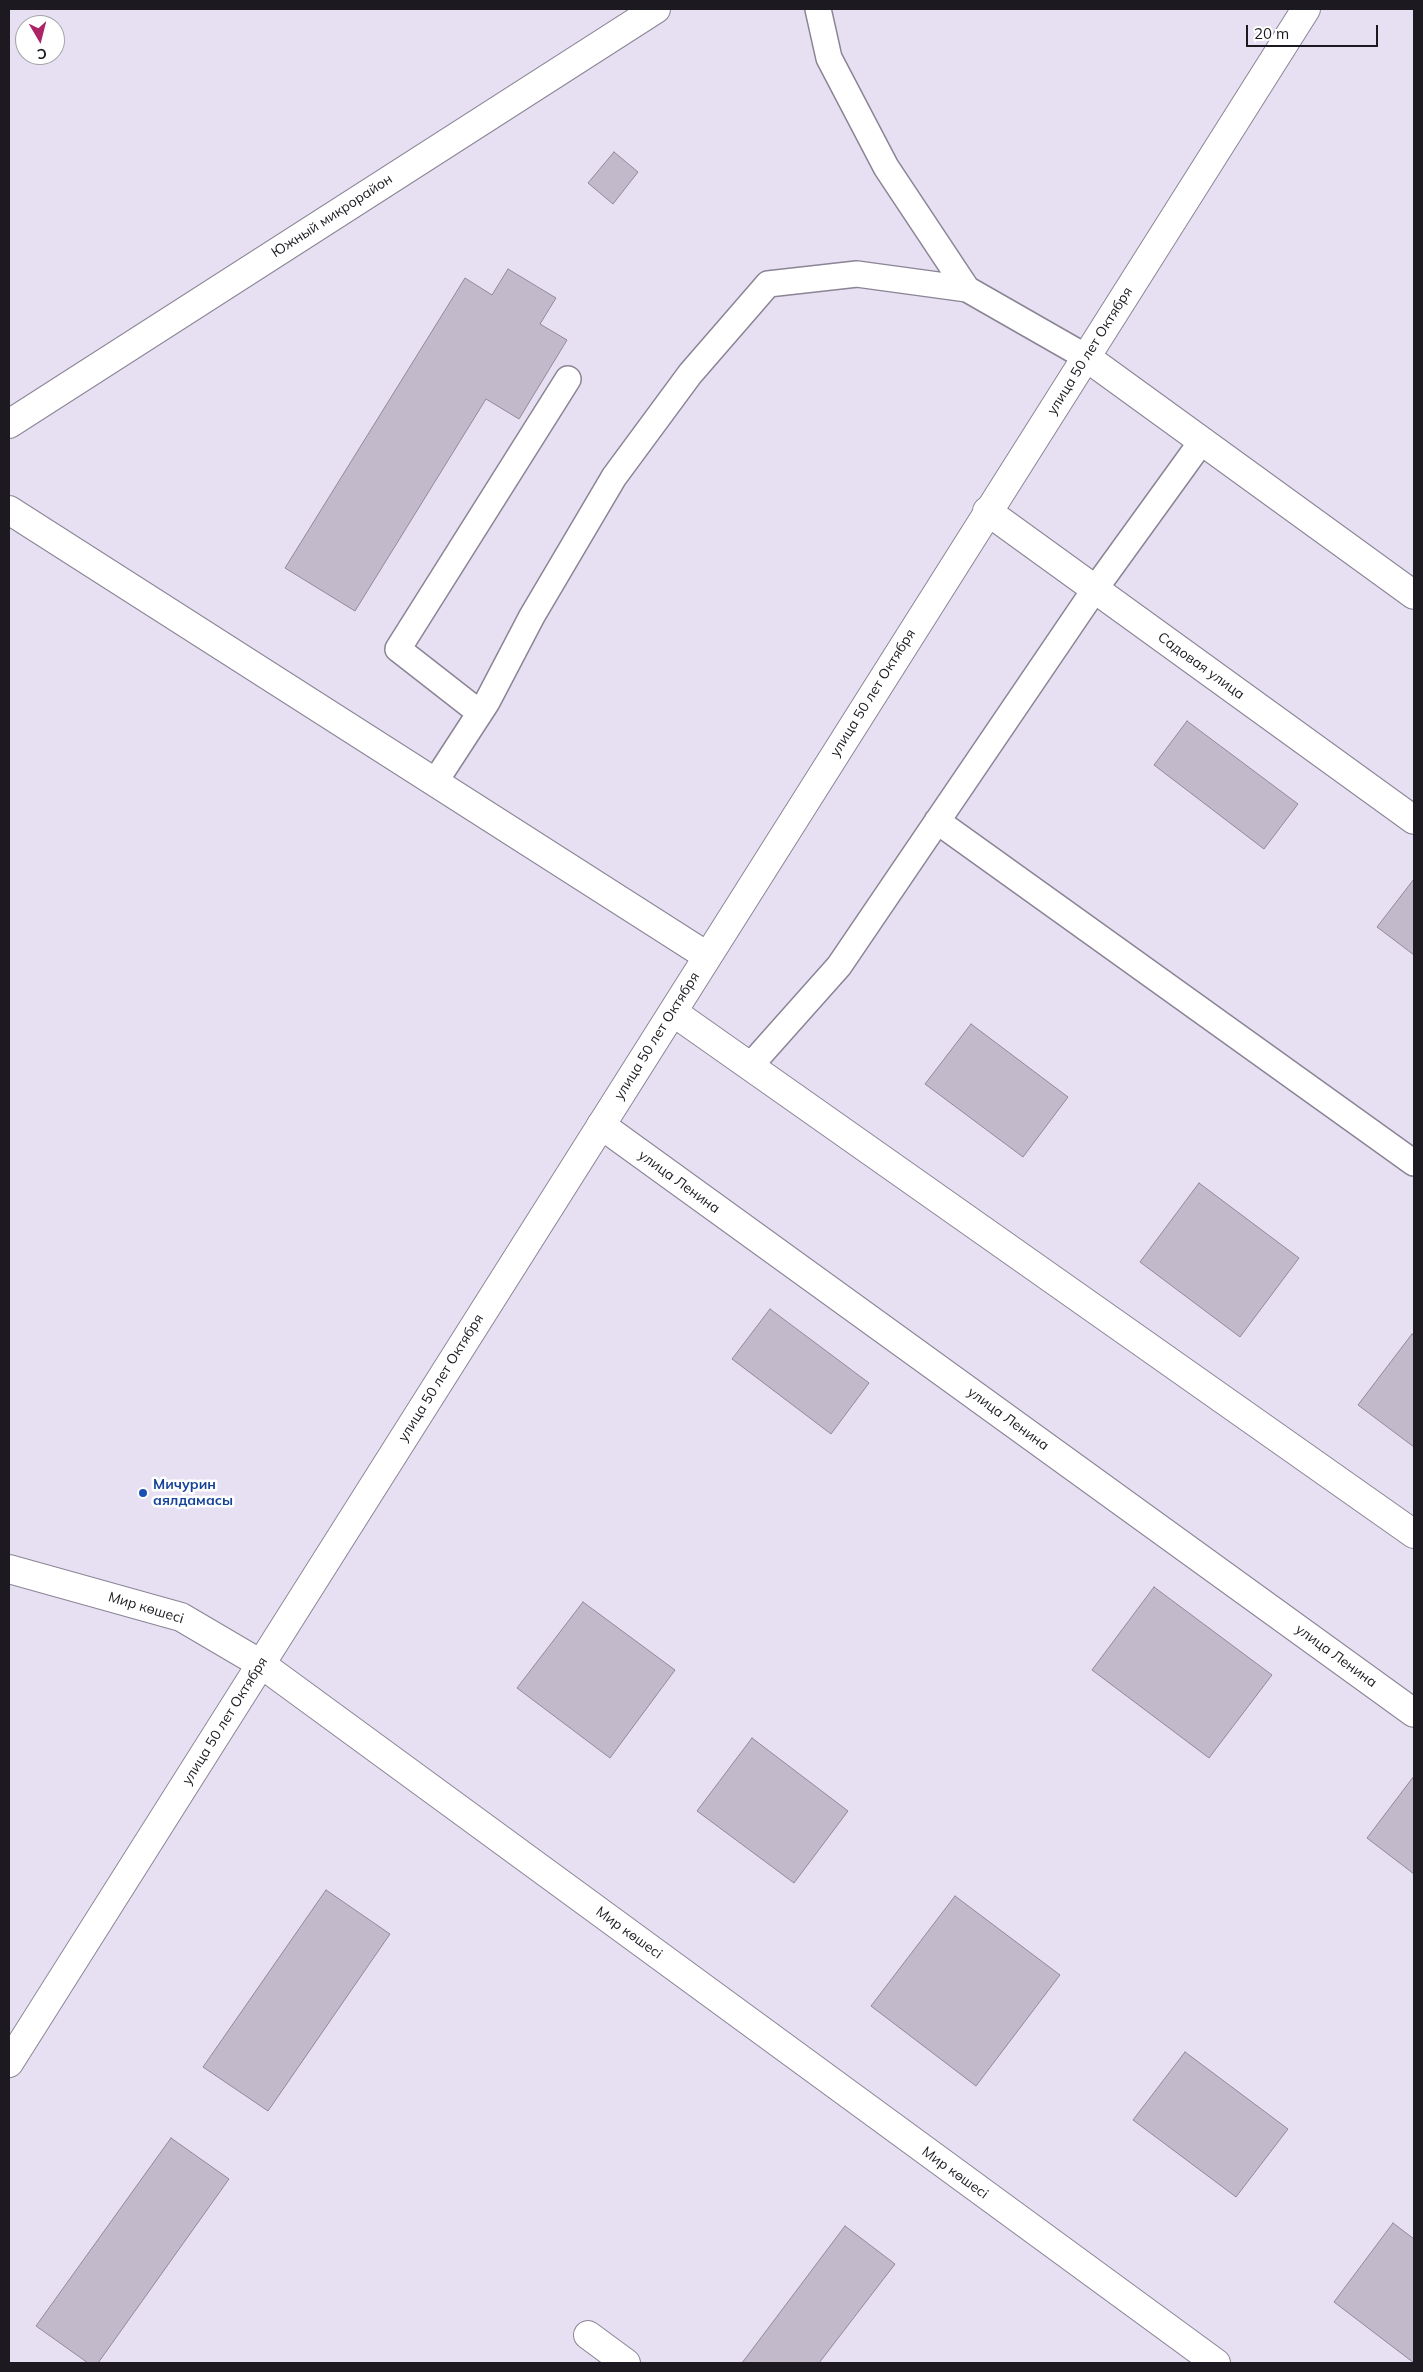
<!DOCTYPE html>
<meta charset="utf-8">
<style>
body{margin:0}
#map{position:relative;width:1423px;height:2372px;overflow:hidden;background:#e6e0f2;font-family:Mulish,sans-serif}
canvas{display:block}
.frame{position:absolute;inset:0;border:10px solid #1c1a20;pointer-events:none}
.north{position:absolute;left:15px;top:15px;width:50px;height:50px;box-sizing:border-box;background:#fff;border:1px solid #a4a3a6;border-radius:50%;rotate:172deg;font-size:14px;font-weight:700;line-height:20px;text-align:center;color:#1c1a20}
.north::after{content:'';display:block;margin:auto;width:18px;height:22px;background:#ad2466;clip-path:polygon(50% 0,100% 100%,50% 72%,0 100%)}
.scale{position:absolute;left:1246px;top:25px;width:132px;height:22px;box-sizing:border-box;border:2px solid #1c1a20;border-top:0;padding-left:6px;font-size:15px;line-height:18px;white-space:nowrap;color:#1c1a20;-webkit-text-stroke:4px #fff;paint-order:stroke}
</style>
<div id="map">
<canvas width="1423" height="2372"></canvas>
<div class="frame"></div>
<div class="north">С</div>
<div class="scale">20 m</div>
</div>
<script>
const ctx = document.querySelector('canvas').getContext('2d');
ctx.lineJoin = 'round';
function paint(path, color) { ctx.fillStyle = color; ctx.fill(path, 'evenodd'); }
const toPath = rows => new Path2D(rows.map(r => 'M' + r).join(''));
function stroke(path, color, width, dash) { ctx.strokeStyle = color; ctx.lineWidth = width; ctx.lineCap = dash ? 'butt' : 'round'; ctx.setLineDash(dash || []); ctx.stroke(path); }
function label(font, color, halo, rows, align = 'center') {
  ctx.font = font + ' Mulish,sans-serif'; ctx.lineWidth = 5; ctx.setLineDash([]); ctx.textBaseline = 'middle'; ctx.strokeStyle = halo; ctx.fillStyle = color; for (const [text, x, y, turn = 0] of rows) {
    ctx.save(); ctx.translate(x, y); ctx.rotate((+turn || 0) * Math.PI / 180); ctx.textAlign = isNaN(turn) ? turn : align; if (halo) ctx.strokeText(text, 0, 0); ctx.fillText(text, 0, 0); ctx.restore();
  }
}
const building = toPath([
 [614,152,638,172,613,204,588,183,614,152],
 [508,269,556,298,540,324,567,340,519,419,486,399,355,611,285,568,465,278,492,295,508,269],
 [1187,721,1298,804,1264,849,1154,765,1187,721],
 [1414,879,1414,955,1377,927,1414,879],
 [971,1024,1068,1097,1023,1157,925,1084,971,1024],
 [1199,1183,1299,1258,1240,1337,1140,1262,1199,1183],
 [770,1309,869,1383,831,1434,732,1359,770,1309],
 [1412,1334,1414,1336,1414,1447,1358,1405,1412,1334],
 [1154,1587,1272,1675,1209,1758,1092,1670,1154,1587],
 [583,1602,675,1670,610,1758,517,1688,583,1602],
 [752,1738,848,1811,794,1883,697,1811,752,1738],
 [1414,1776,1414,1874,1367,1838,1414,1776],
 [326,1890,390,1934,268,2111,203,2067,326,1890],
 [955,1896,1060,1975,976,2086,871,2006,955,1896],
 [1185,2052,1288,2129,1236,2197,1133,2120,1185,2052],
 [171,2138,229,2179,98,2363,88,2363,36,2326,171,2138],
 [1393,2223,1414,2239,1414,2363,1334,2302,1393,2223],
 [845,2226,895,2264,819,2363,742,2363,845,2226]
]);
const service = toPath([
 [818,9,829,58,886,167,967,289],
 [480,713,398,649,568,379],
 [435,782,487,702,532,616,614,477,690,374,768,284,857,274,967,289,1086,357],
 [937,821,1414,1163],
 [750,1066,839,966,1095,589,1202,441]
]);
const minor = toPath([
 [1086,357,1414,595],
 [9,424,656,9],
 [9,510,707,956],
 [987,511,1414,820],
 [673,1012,1414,1534],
 [601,1125,1414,1713],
 [9,1569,181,1617,261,1664,1216,2363],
 [588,2335,626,2363]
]);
const secondary = toPath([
 [9,2063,1306,9]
]);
const markers = [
 [143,1493,5,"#1a4fb4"]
];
const streetNames = [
 ["Южный микрорайон",332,216,-33],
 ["улица 50 лет Октября",1090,351,-58],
 ["Садовая улица",1201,666,36],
 ["улица 50 лет Октября",873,693,-58],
 ["улица 50 лет Октября",657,1036,-58],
 ["улица Ленина",679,1182,36],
 ["улица 50 лет Октября",441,1378,-58],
 ["улица Ленина",1008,1419,36],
 ["Мир көшесі",146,1608,17],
 ["улица Ленина",1336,1656,36],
 ["улица 50 лет Октября",225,1721,-58],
 ["Мир көшесі",629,1933,36],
 ["Мир көшесі",955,2173,36]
];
const transitNames = [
 ["Мичурин",153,1485],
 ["аялдамасы",153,1501]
];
paint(building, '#c2b9cb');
stroke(building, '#918999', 1);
stroke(service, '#8a8495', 28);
stroke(minor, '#8a8495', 30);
stroke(secondary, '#8a8495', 30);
stroke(service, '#fff', 25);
stroke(minor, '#fff', 28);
stroke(secondary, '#fff', 28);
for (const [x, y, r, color] of markers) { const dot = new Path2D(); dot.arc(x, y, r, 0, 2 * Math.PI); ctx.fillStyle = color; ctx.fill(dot); stroke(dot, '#fff', 2); }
label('14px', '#1c1a20', '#fff', streetNames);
label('bold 14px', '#164399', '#fff', transitNames, 'left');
</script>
